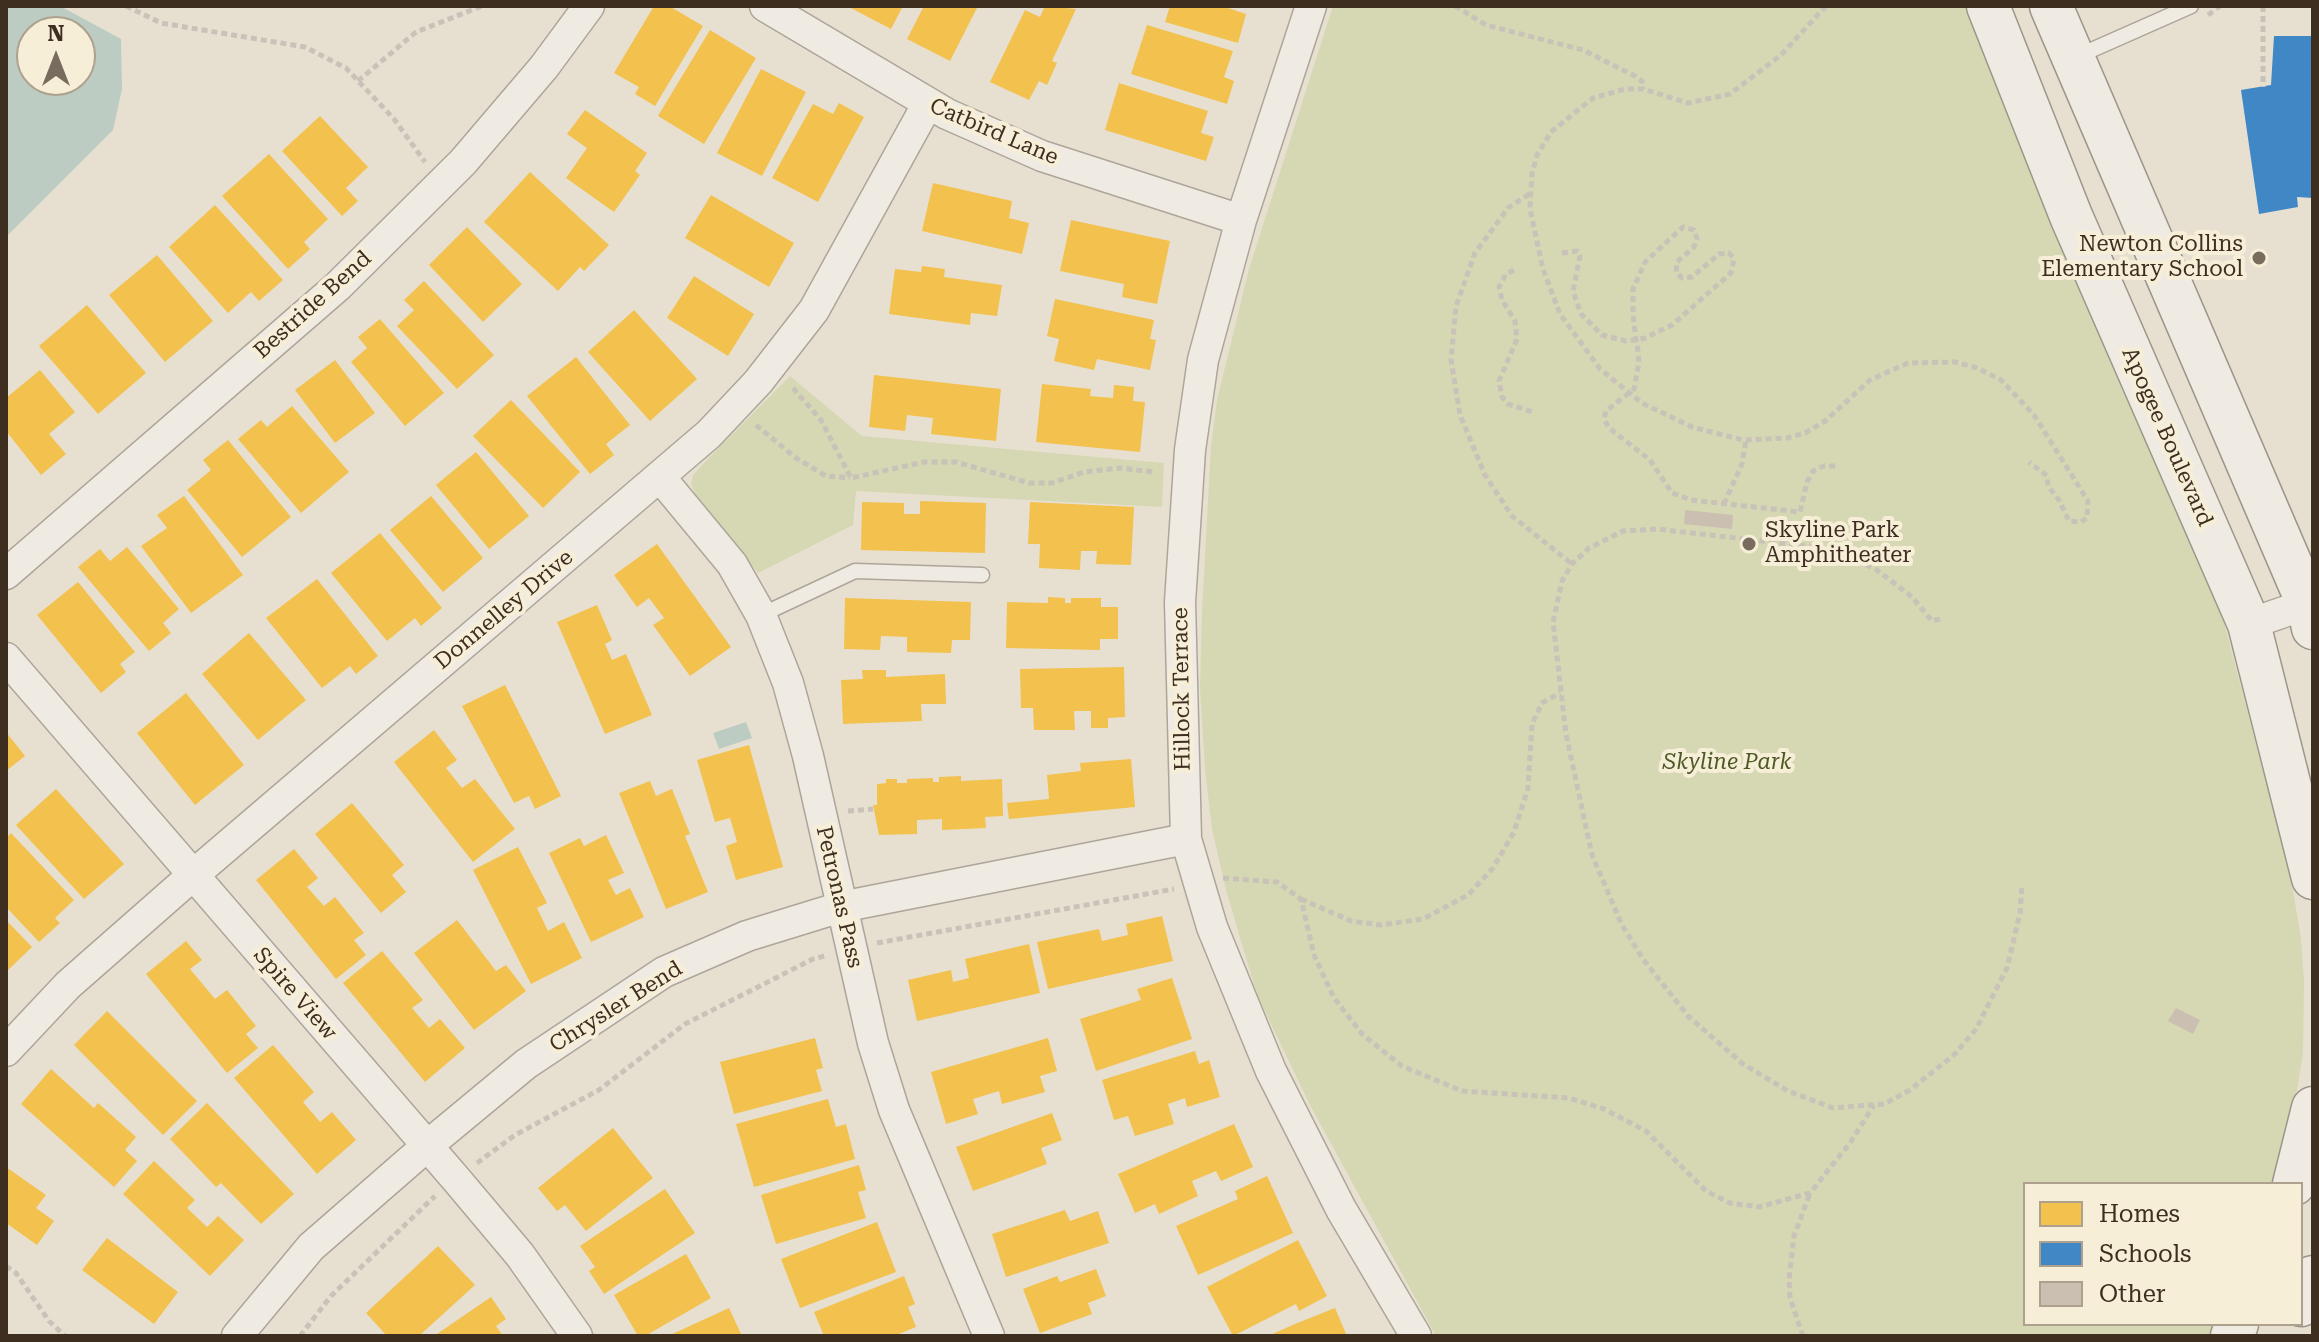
<!DOCTYPE html>
<style>
body{margin:0}
#map{position:relative;width:2319px;height:1342px;overflow:hidden;background:#e7e0d1;font-family:"Roboto Serif",serif}
canvas{display:block}
.frame{position:absolute;inset:0;border:8px solid #3d2e20;pointer-events:none}
.legend{position:absolute;left:2023px;top:1182px;width:280px;height:144px;box-sizing:border-box;background:#f7eed8;border:2px solid #ada18e;margin:0;padding:10px 14px;list-style:none;font-size:24px;color:#3d2e20}
.legend li{display:flex;align-items:center;gap:16px;height:40px}
.legend b{width:40px;border:2px solid #ada18e}
.north{position:absolute;left:16px;top:16px;width:80px;height:80px;box-sizing:border-box;background:#f7eed8;border:2px solid #ada18e;border-radius:50%;rotate:0deg;font-size:22px;font-weight:700;line-height:32px;text-align:center;color:#3d2e20}
.north::after{content:'';display:block;margin:auto;width:28px;height:36px;background:#786c5e;clip-path:polygon(50% 0,100% 100%,50% 72%,0 100%)}
</style>
<div id="map">
<canvas width="2319" height="1342"></canvas>
<div class="frame"></div>
<ul class="legend">
<li><b style="height:22px;background:#f2c14e"></b>Homes</li>
<li><b style="height:22px;background:#3f88c5"></b>Schools</li>
<li><b style="height:22px;background:#cbbfb2"></b>Other</li>
</ul>
<div class="north">N</div>
</div>
<script>
const ctx = document.querySelector('canvas').getContext('2d');
ctx.lineJoin = 'round';
function paint(path, color) { ctx.fillStyle = color; ctx.fill(path, 'evenodd'); }
const toPath = rows => new Path2D(rows.map(r => 'M' + r).join(''));
function stroke(path, color, width, dash) { ctx.strokeStyle = color; ctx.lineWidth = width; ctx.lineCap = dash ? 'butt' : 'round'; ctx.setLineDash(dash || []); ctx.stroke(path); }
function label(font, color, halo, rows, align = 'center') {
  ctx.font = font + ' "Roboto Serif",serif'; ctx.lineWidth = 8; ctx.setLineDash([]); ctx.textBaseline = 'middle'; ctx.strokeStyle = halo; ctx.fillStyle = color; for (const [text, x, y, turn = 0] of rows) {
    ctx.save(); ctx.translate(x, y); ctx.rotate((+turn || 0) * Math.PI / 180); ctx.textAlign = isNaN(turn) ? turn : align; if (halo) ctx.strokeText(text, 0, 0); ctx.fillText(text, 0, 0); ctx.restore();
  }
}
const green = toPath([
 [1333,6,1972,6,2221,611,2290,873,2301,938,2304,982,2303,1053,2294,1109,2274,1184,2025,1184,2025,1324,2216,1324,2211,1336,1436,1336,1311,1107,1257,995,1226,890,1212,829,1205,770,1200,688,1202,612,1211,446,1217,400,1249,269],
 [790,376,862,436,1164,463,1162,507,856,491,853,525,758,573,697,497,691,484,693,475,703,464]
]);
const water = toPath([
 [6,6,60,6,121,39,122,89,113,130,6,237],
 [32,32,80,32,80,80,32,80],
 [746,722,752,738,719,749,713,733]
]);
const homes = toPath([
 [654,6,669,6,703,26,655,106,635,94,639,87,614,73],
 [847,6,903,6,891,29],
 [924,6,978,6,950,61,907,39],
 [1045,6,1076,9,1052,61,1057,63,1047,85,1039,81,1029,100,990,82,1025,10,1040,17],
 [1170,6,1222,6,1246,14,1238,43,1165,22],
 [1147,25,1233,51,1224,77,1234,81,1227,104,1131,74],
 [710,30,756,58,704,144,658,116],
 [761,69,806,92,762,176,717,153],
 [1119,83,1208,111,1201,133,1214,137,1206,161,1105,130],
 [839,103,864,117,818,202,772,178,813,104,833,114],
 [585,110,647,153,635,171,640,175,614,212,566,178,587,148,567,134],
 [320,116,368,167,346,188,358,201,342,216,282,151],
 [269,154,328,219,304,242,310,249,288,269,222,196],
 [530,172,609,245,584,271,580,267,558,291,484,222],
 [933,183,1012,201,1009,218,1029,223,1022,254,922,231],
 [711,195,794,243,769,287,685,238],
 [215,205,283,280,259,301,251,292,228,313,169,247],
 [1071,220,1170,241,1157,304,1122,297,1124,284,1060,271],
 [467,227,522,284,483,322,429,265],
 [157,255,213,321,165,362,109,295],
 [922,266,945,269,944,277,1002,285,997,316,971,313,970,325,889,314,895,269,921,272],
 [694,276,754,314,728,356,667,318],
 [424,281,494,355,457,389,397,326,414,310,404,300],
 [1055,299,1154,320,1150,339,1156,340,1150,370,1097,359,1094,370,1054,361,1059,339,1047,336],
 [87,305,146,373,98,414,39,346],
 [634,310,697,379,650,421,588,352],
 [380,319,444,393,405,426,351,362,367,348,358,337],
 [576,357,630,425,606,444,614,455,590,474,527,396],
 [335,360,375,413,335,443,295,390],
 [40,370,75,412,49,434,66,454,41,475,6,431,6,398],
 [874,375,1001,389,996,441,931,434,933,418,907,415,905,431,869,427],
 [1042,384,1091,389,1090,396,1113,398,1114,385,1134,387,1133,401,1145,402,1140,452,1036,442],
 [511,400,580,472,543,508,473,436],
 [292,406,349,472,301,513,238,439,261,420,267,427],
 [228,440,291,517,242,557,187,490,211,470,203,460],
 [476,452,529,516,489,549,436,485],
 [184,496,243,575,191,613,141,546,167,528,157,515],
 [431,496,483,558,443,592,390,530],
 [920,501,986,503,985,553,861,550,862,502,904,503,904,514,920,514],
 [1030,502,1134,507,1131,565,1096,564,1097,551,1081,551,1080,570,1039,568,1040,544,1028,544],
 [380,533,442,608,421,626,415,618,387,641,331,573],
 [657,544,731,647,690,676,653,625,664,618,649,598,637,607,614,575],
 [127,547,179,609,163,623,171,633,149,651,78,567,100,549,110,561],
 [317,579,378,656,356,674,350,666,322,688,266,618],
 [78,582,135,652,120,664,126,672,101,693,37,615],
 [1048,597,1065,598,1065,603,1071,603,1071,598,1101,598,1101,607,1118,607,1118,639,1100,639,1100,650,1006,648,1007,602,1048,603],
 [845,598,971,602,970,640,952,640,951,653,907,652,907,637,881,636,880,650,844,649],
 [597,605,612,640,605,644,612,660,626,654,652,715,605,734,557,622],
 [249,633,306,700,258,740,202,674],
 [1124,667,1125,717,1108,718,1108,728,1091,728,1091,711,1074,711,1075,730,1034,730,1033,708,1021,708,1020,669],
 [862,670,886,670,886,677,945,674,946,704,921,704,922,721,843,724,841,680,863,679],
 [505,685,561,796,535,809,529,796,514,803,462,706],
 [186,693,244,765,195,805,137,733],
 [434,730,457,760,446,768,462,788,475,779,515,829,473,862,394,762],
 [6,732,25,756,6,771],
 [749,745,783,867,736,880,726,846,737,842,730,818,715,822,697,760],
 [1131,759,1135,807,1009,819,1007,803,1049,799,1047,775,1081,771,1080,763],
 [961,776,961,781,1002,779,1003,816,985,817,986,828,942,830,942,819,917,820,917,834,879,835,873,805,877,805,877,784,886,783,886,779,897,779,897,783,907,783,907,779,933,778,933,782,939,782,939,777],
 [650,781,656,796,672,789,690,834,685,836,708,892,666,909,619,793],
 [56,789,124,864,84,899,16,825],
 [352,803,404,865,392,875,406,892,381,913,315,834],
 [11,833,74,900,55,918,60,923,39,942,6,907,6,838],
 [606,835,624,873,608,880,616,895,630,888,644,917,591,942,549,853,580,838,584,846],
 [518,847,547,903,537,908,548,931,564,922,582,958,531,984,473,870],
 [294,849,318,878,307,887,324,906,335,897,364,933,354,940,366,955,336,979,256,880],
 [1162,916,1173,961,1048,989,1037,942,1099,929,1102,941,1128,935,1126,924],
 [6,920,32,947,6,972],
 [457,920,496,971,506,965,526,991,474,1030,414,953],
 [186,941,202,960,190,969,215,999,227,990,256,1026,246,1034,258,1048,227,1073,146,974],
 [1029,944,1040,993,917,1021,908,980,951,970,953,982,969,978,965,959],
 [382,951,423,1000,412,1008,429,1028,440,1019,465,1048,425,1082,343,983],
 [1172,978,1192,1039,1096,1071,1080,1019,1141,1000,1137,989],
 [107,1011,197,1101,163,1135,74,1045],
 [815,1038,823,1068,816,1070,822,1091,734,1114,720,1062],
 [1048,1038,1057,1071,1040,1076,1045,1092,1002,1104,999,1091,973,1099,978,1114,946,1124,931,1072],
 [273,1045,314,1092,303,1102,320,1122,332,1112,356,1140,317,1174,234,1078],
 [1195,1051,1199,1064,1209,1060,1220,1097,1187,1107,1185,1098,1168,1104,1174,1124,1135,1136,1128,1116,1114,1120,1102,1080],
 [51,1069,94,1108,98,1103,136,1137,125,1150,137,1161,114,1187,21,1104],
 [828,1099,836,1127,846,1124,855,1159,754,1187,736,1124],
 [207,1103,294,1194,261,1224,221,1183,216,1187,170,1139],
 [1052,1113,1062,1140,1041,1148,1047,1164,973,1191,956,1147],
 [1234,1124,1253,1167,1221,1181,1216,1171,1192,1181,1198,1196,1159,1214,1155,1204,1135,1213,1118,1174],
 [613,1128,653,1178,586,1231,565,1205,557,1211,538,1188],
 [154,1161,195,1200,187,1208,207,1227,218,1216,244,1240,210,1276,123,1194],
 [859,1165,866,1190,858,1192,866,1218,776,1244,761,1195],
 [6,1167,46,1195,36,1208,54,1221,37,1245,6,1223],
 [1267,1176,1293,1233,1198,1275,1176,1226,1238,1199,1235,1191],
 [665,1189,695,1233,604,1294,589,1271,595,1267,580,1246],
 [1065,1210,1070,1221,1098,1211,1109,1243,1006,1277,992,1234],
 [877,1222,896,1272,800,1308,781,1259],
 [107,1238,178,1292,154,1324,82,1270],
 [1298,1240,1327,1296,1299,1311,1296,1304,1233,1336,1207,1287],
 [438,1246,475,1285,419,1336,387,1336,366,1313],
 [686,1254,711,1298,645,1336,638,1336,614,1295],
 [1096,1269,1106,1296,1088,1303,1092,1314,1040,1333,1023,1289,1057,1276,1060,1282],
 [904,1276,915,1304,908,1307,916,1327,894,1336,824,1336,814,1312],
 [491,1297,506,1319,496,1326,503,1336,434,1336],
 [729,1308,742,1336,668,1336],
 [1335,1308,1347,1336,1268,1336,1295,1324]
]);
const schools = toPath([
 [2274,36,2313,36,2313,198,2297,197,2298,207,2259,214,2241,90,2271,85]
]);
const building = toPath([
 [1685,510,1733,515,1732,529,1684,524],
 [1773,519,1822,524,1820,538,1771,533],
 [2176,1008,2200,1020,2193,1034,2168,1021]
]);
const path = toPath([
 [126,6,161,23,305,47,346,68,394,119,425,162],
 [1455,6,1486,25,1583,50,1635,76,1642,81,1643,89],
 [1826,6,1781,55,1730,94,1688,103,1643,89,1625,89,1593,98,1551,132,1537,155,1532,174,1530,209,1543,269,1560,314,1600,369,1642,403,1692,427,1743,440,1787,438,1805,433,1825,421,1870,380,1908,363,1955,362,1977,368,2001,380,2034,415,2088,501,2087,518,2081,522,2069,521,2059,500,2048,486,2047,476,2029,462],
 [2263,6,2263,87],
 [2208,15,2220,6],
 [358,81,416,32,482,6],
 [1529,194,1508,208,1475,253,1456,306,1451,360,1460,415,1485,475,1512,516,1572,564],
 [1562,253,1577,251,1580,256,1573,291,1581,314,1602,335,1626,341,1635,340,1636,340,1645,338,1672,325,1731,273,1734,259,1729,253,1719,254,1692,277,1682,278,1676,272,1677,262,1694,247,1697,239,1694,230,1683,227,1645,262,1633,289,1633,315,1636,340,1638,351,1639,362,1634,389,1606,411,1604,419,1609,428,1650,460,1672,493,1691,500,1800,512,1807,482,1813,471,1824,466,1839,466],
 [1514,270,1506,274,1499,287,1502,300,1515,321,1517,339,1499,381,1502,397,1508,404,1532,412],
 [793,388,821,420,851,478,924,462,956,462,1029,483,1052,483,1084,472,1120,468,1154,472],
 [756,425,796,458,826,476,850,478],
 [1724,504,1742,464,1746,440],
 [1940,619,1932,621,1912,597,1877,570,1855,559,1815,547,1657,529,1623,531,1589,548,1572,564,1562,581,1553,622,1566,734,1592,855,1622,925,1643,959,1688,1016,1743,1064,1788,1091,1833,1108,1884,1104,1910,1090,1955,1054,1976,1029,2007,968,2020,913,2022,884],
 [848,811,873,809],
 [1223,878,1277,882,1301,899,1314,955,1334,998,1363,1035,1402,1066,1462,1091,1569,1098,1604,1109,1646,1131,1706,1191,1730,1203,1759,1207,1810,1193,1850,1143,1874,1105],
 [1301,899,1351,921,1381,925,1423,919,1468,895,1493,868,1514,832,1528,788,1532,724,1542,703,1560,693],
 [877,943,1174,889],
 [477,1163,515,1135,599,1090,685,1024,813,959,828,955],
 [6,1266,16,1273,49,1321,65,1336],
 [300,1336,331,1296,435,1196],
 [1803,1336,1790,1298,1789,1280,1794,1236,1810,1193]
]);
const lane = toPath([
 [2078,56,2191,6],
 [761,615,855,571,982,575]
]);
const street = toPath([
 [765,6,947,114,1042,156,1241,220],
 [1311,6,1241,220,1203,360,1190,450,1180,602,1186,839,1212,927,1271,1071,1341,1209,1416,1336],
 [660,477,732,564,761,615,788,683,808,756,873,1043,894,1110,989,1336],
 [6,574,337,287,463,162,544,67,589,6],
 [2249,624,2313,602],
 [6,658,456,1179,520,1255,577,1336],
 [6,1051,68,985,192,876,709,434,758,382,814,310,927,105],
 [237,1336,311,1247,427,1146,526,1064,664,972,747,936,841,907,1186,839]
]);
const secondary = toPath([
 [1988,6,2071,216,2249,624,2313,878],
 [2051,6,2308,604,2313,628],
 [2294,1184,2313,1108],
 [2301,1305,2313,1277],
 [2232,1336,2237,1324]
]);
const markers = [
 [2259,258,8,"#786c5e"],
 [1749,544,8,"#786c5e"]
];
const streetNames = [
 ["Catbird Lane",994,132,23],
 ["Bestride Bend",313,305,-42],
 ["Apogee Boulevard",2167,437,66],
 ["Donnelley Drive",504,610,-40],
 ["Hillock Terrace",1182,689,-91],
 ["Petronas Pass",839,897,77],
 ["Spire View",295,994,49],
 ["Chrysler Bend",616,1007,-32]
];
const poiNames = [
 ["Newton Collins",2243,245],
 ["Elementary School",2243,270],
 ["Skyline Park",1765,531,"left"],
 ["Amphitheater",1765,556,"left"]
];
const parkNames = [
 ["Skyline Park",1727,763]
];
paint(green, '#d6d7b3');
paint(water, '#bcccc2');
paint(homes, '#f2c14e');
paint(schools, '#3f88c5');
paint(building, '#cbbfb2');
stroke(lane, '#ada599', 17);
stroke(street, '#ada599', 33);
stroke(secondary, '#9c958a', 45);
stroke(path, '#c8c2b9', 5, [6, 4]);
stroke(lane, '#efebe3', 14);
stroke(street, '#efebe3', 30);
stroke(secondary, '#efebe3', 42);
for (const [x, y, r, color] of markers) { const dot = new Path2D(); dot.arc(x, y, r, 0, 2 * Math.PI); ctx.fillStyle = color; ctx.fill(dot); stroke(dot, '#f7eed8', 3); }
label('22px', '#3d2e20', '#f7eed8', streetNames);
label('22px', '#3d2e20', '#f7eed8', poiNames, 'right');
label('italic 22px', '#4d5a26', '#f7eed8', parkNames);
</script>
